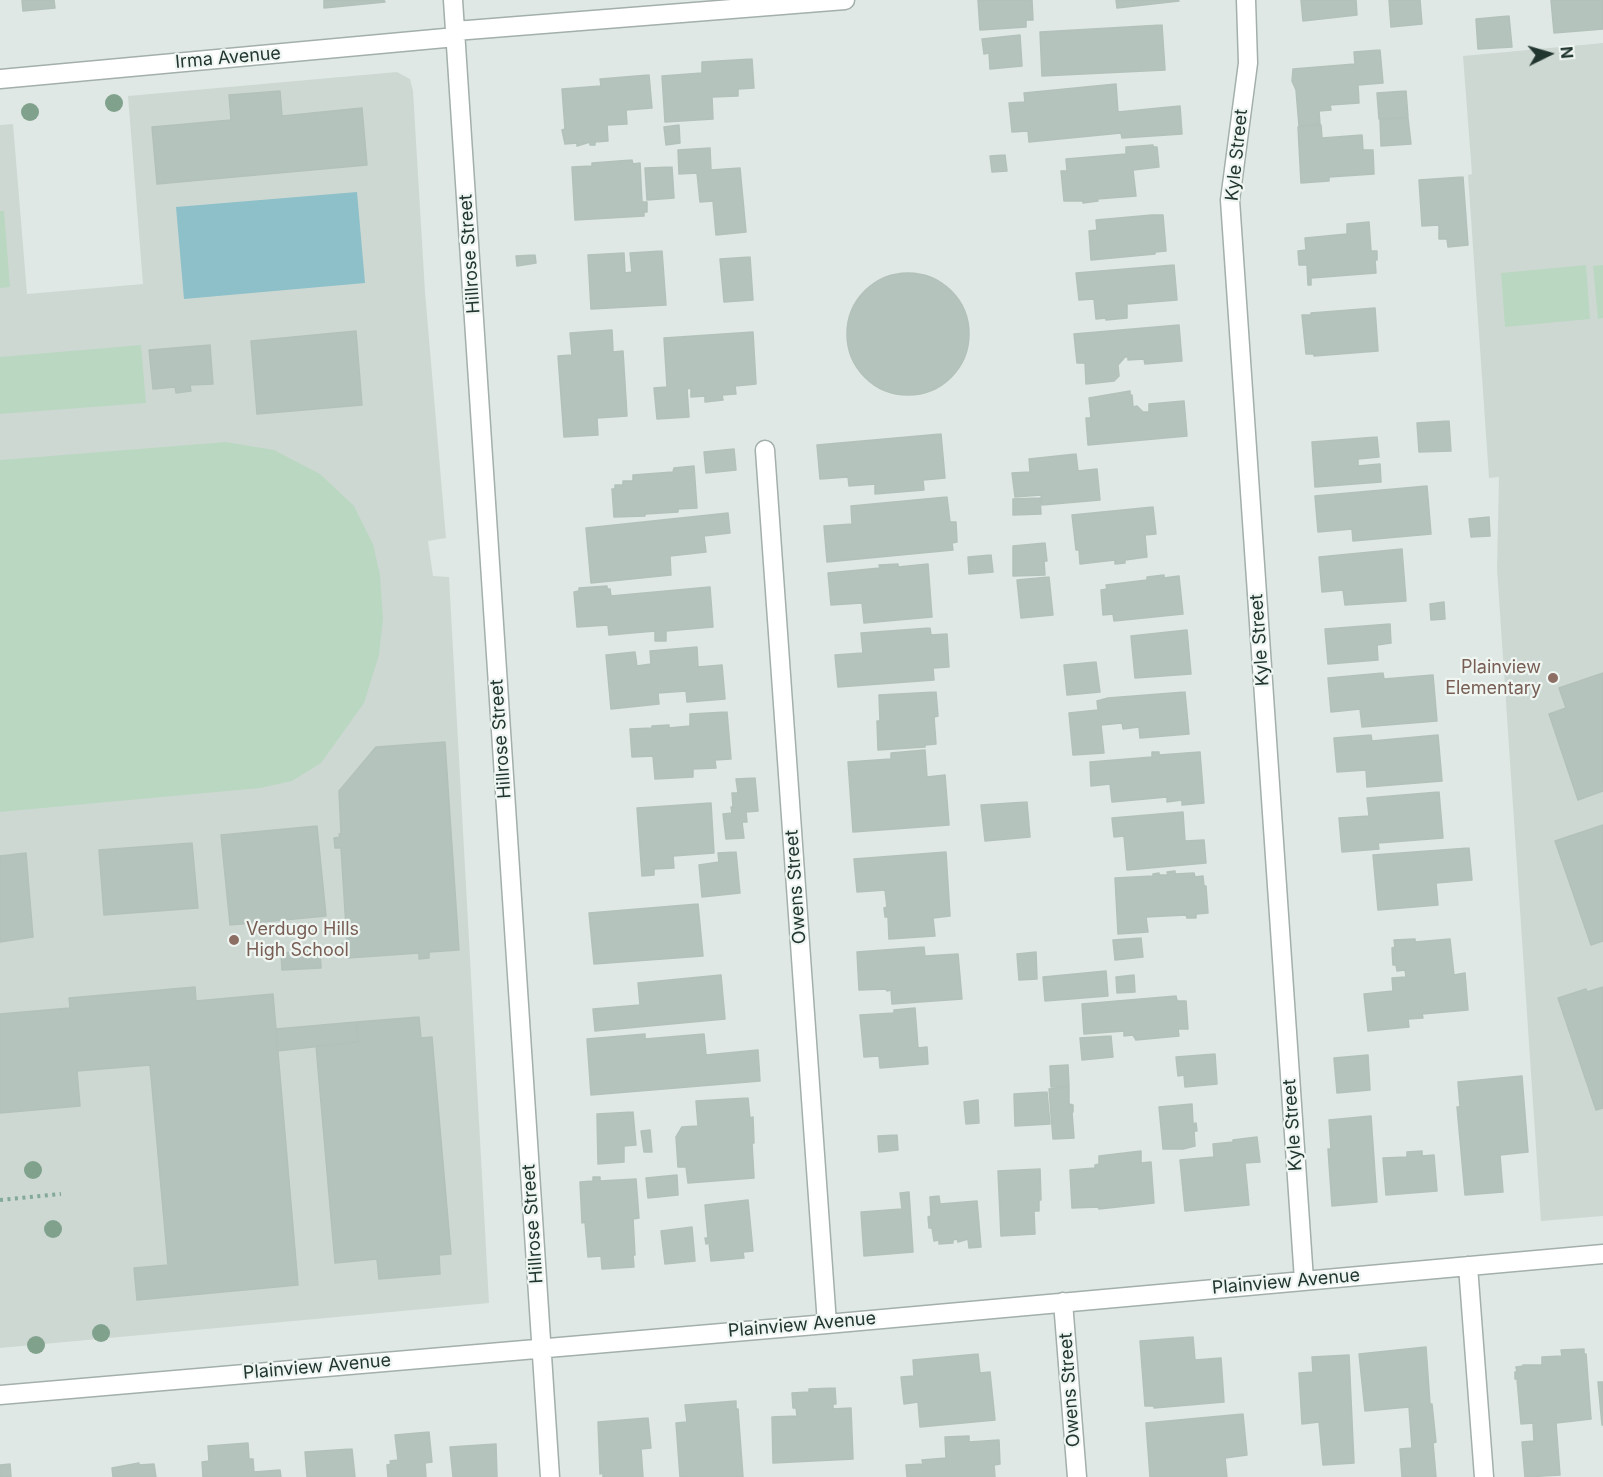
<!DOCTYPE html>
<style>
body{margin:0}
#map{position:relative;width:1603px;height:1477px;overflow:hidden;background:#dfe8e4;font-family:Inter,sans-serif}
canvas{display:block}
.north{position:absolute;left:1519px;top:24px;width:60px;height:60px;-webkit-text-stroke:4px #eff6f2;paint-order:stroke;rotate:85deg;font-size:16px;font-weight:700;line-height:24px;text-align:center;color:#223630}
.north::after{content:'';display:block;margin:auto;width:21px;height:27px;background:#223630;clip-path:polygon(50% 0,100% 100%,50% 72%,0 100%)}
</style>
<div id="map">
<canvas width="1603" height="1477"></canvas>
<div class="north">N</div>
</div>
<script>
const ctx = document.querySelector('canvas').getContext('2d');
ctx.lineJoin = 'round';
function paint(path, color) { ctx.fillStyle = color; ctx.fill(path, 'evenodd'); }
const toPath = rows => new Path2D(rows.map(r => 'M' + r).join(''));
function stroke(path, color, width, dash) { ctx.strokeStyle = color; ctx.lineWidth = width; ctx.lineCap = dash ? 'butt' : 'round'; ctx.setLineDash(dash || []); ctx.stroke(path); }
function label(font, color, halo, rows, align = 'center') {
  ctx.font = font + ' Inter,sans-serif'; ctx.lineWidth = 4.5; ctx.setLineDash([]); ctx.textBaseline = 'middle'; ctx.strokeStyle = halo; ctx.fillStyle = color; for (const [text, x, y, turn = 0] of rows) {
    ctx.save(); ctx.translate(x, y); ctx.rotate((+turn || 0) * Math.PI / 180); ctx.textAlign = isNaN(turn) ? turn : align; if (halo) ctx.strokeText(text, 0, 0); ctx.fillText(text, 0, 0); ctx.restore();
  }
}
const built = toPath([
 [1603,43,1603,1216,1541,1221,1497,569,1499,477,1489,478,1468,175,1472,174,1463,56],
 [397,72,410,79,413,91,425,292,446,538,428,541,433,576,449,577,489,1303,0,1348,0,125,13,124,27,294,143,284,128,96]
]);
const green = toPath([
 [0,211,4,211,10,287,0,288],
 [1586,265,1590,319,1505,327,1501,273],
 [1603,265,1603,318,1598,319,1593,266],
 [141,345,146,403,0,414,0,357],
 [226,442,274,450,320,474,354,506,373,544,380,575,383,619,379,655,364,703,321,763,292,781,260,788,0,812,0,460]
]);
const water = toPath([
 [357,192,365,283,184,299,176,207]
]);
const building = toPath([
 [22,0,54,0,55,8,23,11,22,0],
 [324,0,384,0,385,2,324,8,324,0],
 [978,0,1032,0,1033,20,1026,20,1026,27,980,30,978,0],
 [1116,0,1178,0,1179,1,1117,8,1116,0],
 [1301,0,1356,0,1357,15,1303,21,1301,0],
 [1389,0,1420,0,1422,24,1391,27,1389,0],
 [1551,0,1603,0,1603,29,1554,33,1551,0],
 [1509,16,1512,47,1478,49,1476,19,1509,16],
 [1162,25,1165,70,1042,76,1040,32,1162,25],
 [1020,35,1022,66,990,69,989,53,984,54,982,39,1020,35],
 [1380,50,1383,83,1358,85,1359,103,1330,105,1331,110,1319,111,1320,124,1299,126,1296,90,1292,81,1293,69,1355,64,1354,52,1380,50],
 [752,59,754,88,738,89,738,96,712,97,713,119,665,122,662,76,702,73,702,62,752,59],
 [649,75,652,108,626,110,627,124,607,125,608,141,595,142,595,145,590,145,590,142,577,146,577,143,565,144,562,130,565,129,562,89,601,86,600,79,649,75],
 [1116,84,1118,112,1180,106,1182,134,1122,138,1121,133,1029,142,1028,131,1012,132,1009,103,1025,102,1024,93,1116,84],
 [280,91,282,116,362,108,367,165,157,184,152,127,231,120,229,95,280,91],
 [1406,91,1408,117,1379,119,1377,93,1406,91],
 [1408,118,1411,144,1381,146,1380,120,1408,118],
 [679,125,680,143,666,145,664,127,679,125],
 [1321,125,1322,138,1362,135,1363,150,1373,150,1374,174,1329,177,1329,181,1301,183,1298,127,1321,125],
 [1153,145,1153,147,1157,147,1159,167,1133,170,1136,196,1097,199,1098,201,1083,203,1083,201,1064,201,1061,171,1067,171,1066,159,1126,154,1126,147,1153,145],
 [710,148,711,170,740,168,746,232,716,235,713,201,700,202,697,173,679,174,678,150,710,148],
 [1005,155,1007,171,992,172,990,156,1005,155],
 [632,160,633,164,640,163,642,202,647,202,647,212,644,212,644,216,575,220,572,167,592,166,592,163,632,160],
 [672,167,674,198,647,200,645,168,672,167],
 [1463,177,1468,245,1448,247,1447,239,1439,239,1439,225,1422,226,1419,180,1463,177],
 [1152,215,1163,215,1166,251,1155,252,1155,254,1091,260,1089,231,1097,230,1096,220,1152,215],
 [1369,222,1371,251,1377,251,1377,260,1375,260,1376,273,1311,278,1311,285,1308,285,1307,265,1299,265,1298,251,1306,250,1305,238,1347,234,1347,224,1369,222],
 [662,251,666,305,591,309,588,255,624,253,625,273,632,272,630,253,662,251],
 [535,255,536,263,517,266,516,256,535,255],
 [750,257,753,300,724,302,720,259,750,257],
 [1174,265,1177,300,1127,304,1127,318,1106,320,1106,318,1096,319,1094,299,1079,300,1076,273,1174,265],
 '847 334a61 61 0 1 1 122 0a61 61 0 1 1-122 0Z',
 [1375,308,1378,351,1314,356,1314,354,1306,354,1302,315,1311,315,1311,313,1375,308],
 [1179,325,1182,361,1145,364,1144,359,1128,360,1128,357,1125,357,1118,365,1119,376,1114,381,1086,384,1085,363,1077,363,1074,334,1179,325],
 [612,330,613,352,623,351,627,416,597,418,598,435,564,437,558,356,572,355,570,333,612,330],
 [356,331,362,405,257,414,251,341,356,331],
 [753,332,756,384,735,386,736,394,722,395,723,400,705,402,705,396,691,397,691,388,687,389,689,417,657,419,654,388,667,387,664,338,753,332],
 [210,345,213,384,190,385,191,391,176,393,175,387,153,389,149,350,210,345],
 [1130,391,1130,395,1132,395,1133,407,1137,406,1143,412,1149,412,1149,404,1184,401,1187,436,1088,445,1086,418,1091,418,1089,398,1130,391],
 [1449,421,1451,451,1419,452,1417,423,1449,421],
 [941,434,945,478,923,480,924,490,875,494,875,484,849,486,848,477,820,479,817,445,941,434],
 [1377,437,1379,457,1358,459,1358,466,1380,464,1381,482,1315,487,1312,442,1377,437],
 [734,449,736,470,706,473,704,452,734,449],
 [1076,454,1078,471,1097,469,1100,500,1042,505,1041,495,1015,497,1012,473,1030,472,1029,459,1076,454],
 [694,466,697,508,678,509,678,512,645,514,645,516,614,517,612,489,615,489,615,485,623,485,623,481,633,481,633,475,673,472,674,468,694,466],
 [1427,486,1431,534,1353,541,1352,529,1318,532,1315,496,1427,486],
 [947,497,950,522,956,522,957,542,952,543,953,550,827,562,824,526,852,524,851,506,947,497],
 [1040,498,1041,514,1013,515,1013,499,1040,498],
 [1153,507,1156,534,1145,535,1147,557,1125,560,1125,563,1115,564,1115,560,1080,564,1079,550,1076,550,1072,515,1153,507],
 [728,513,730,533,704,536,706,552,670,556,671,575,591,583,586,528,728,513],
 [1489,517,1490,536,1471,537,1469,519,1489,517],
 [1045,543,1047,561,1044,561,1045,575,1013,576,1013,546,1045,543],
 [1402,549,1406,601,1345,605,1343,590,1322,592,1319,557,1402,549],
 [991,555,993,572,969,574,968,557,991,555],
 [898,564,898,567,928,564,932,617,864,623,862,603,831,605,828,573,880,568,879,565,898,564],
 [1164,575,1164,578,1179,576,1183,614,1114,621,1113,614,1103,615,1101,590,1107,589,1106,585,1147,580,1147,577,1164,575],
 [1049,577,1053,615,1021,618,1017,580,1049,577],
 [607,586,607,589,610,589,611,596,710,587,713,627,666,631,666,641,655,641,655,631,609,635,608,625,577,627,574,592,579,591,579,588,607,586],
 [1444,602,1445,619,1431,620,1430,604,1444,602],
 [1390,624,1391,643,1377,645,1378,660,1328,664,1325,629,1390,624],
 [930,628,931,635,947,634,949,667,933,668,934,680,838,687,835,655,863,653,861,633,930,628],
 [1187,630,1191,674,1135,678,1131,636,1187,630],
 [697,647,698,667,722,665,725,699,687,702,686,691,658,693,659,704,611,709,606,655,635,652,637,666,651,664,650,651,697,647],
 [1096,662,1100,692,1067,695,1064,665,1096,662],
 [1383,673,1384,679,1433,675,1437,721,1362,727,1360,709,1331,712,1328,678,1383,673],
 [1603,673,1603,791,1578,800,1549,714,1566,708,1559,688,1603,673],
 [936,692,938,716,934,717,936,744,925,745,925,747,878,750,877,721,880,721,879,695,936,692],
 [1185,692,1189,734,1140,738,1139,727,1123,729,1122,723,1101,725,1104,753,1073,755,1069,713,1098,710,1097,701,1108,698,1185,692],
 [727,712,731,759,715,760,716,768,693,769,693,777,655,779,653,756,632,757,630,729,652,728,652,726,669,725,669,728,690,726,690,714,727,712],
 [1371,735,1372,741,1438,735,1442,781,1367,787,1366,770,1337,772,1334,738,1371,735],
 [445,742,459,950,429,952,429,958,419,959,419,953,348,958,348,954,343,954,342,943,347,943,341,848,335,848,334,838,340,837,339,834,341,834,339,791,376,747,445,742],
 [925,750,927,777,945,775,949,825,853,832,848,762,891,759,891,753,925,750],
 [1152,752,1159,752,1159,755,1200,752,1204,803,1182,805,1182,800,1167,802,1167,797,1112,802,1110,784,1091,786,1090,762,1152,757,1152,752],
 [755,778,758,811,746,812,747,822,742,822,744,838,726,839,723,814,732,813,731,807,733,807,732,793,738,793,736,779,755,778],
 [1439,792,1443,838,1378,843,1379,849,1342,852,1339,818,1369,816,1367,798,1439,792],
 [1027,802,1030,837,985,841,981,805,1027,802],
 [711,803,714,853,673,856,674,868,654,869,654,875,642,876,637,808,711,803],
 [1183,812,1185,841,1204,840,1206,863,1127,870,1124,836,1114,837,1112,818,1183,812],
 [1603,825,1603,941,1591,945,1555,841,1603,825],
 [317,826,326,916,230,925,221,835,317,826],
 [192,843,198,908,104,915,99,850,192,843],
 [1469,848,1472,880,1436,883,1438,905,1378,910,1373,855,1469,848],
 [736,852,740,893,702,897,699,865,719,862,718,853,736,852],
 [946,852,950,916,933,918,935,936,889,939,888,917,885,917,884,908,887,907,885,890,857,892,854,859,946,852],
 [26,853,33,937,0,942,0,856,26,853],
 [1175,871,1175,874,1194,873,1195,877,1203,876,1204,886,1206,886,1208,913,1196,914,1196,918,1187,918,1186,915,1146,917,1148,932,1118,934,1115,878,1153,876,1153,874,1159,873,1159,875,1168,875,1167,872,1175,871],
 [698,904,703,956,594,964,589,913,698,904],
 [1141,938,1143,957,1115,960,1113,940,1141,938],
 [1415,939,1415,942,1450,939,1454,975,1465,973,1468,1010,1422,1014,1423,1018,1408,1019,1409,1027,1368,1031,1364,994,1393,991,1392,978,1406,977,1405,970,1397,971,1396,965,1393,965,1392,948,1395,947,1394,940,1415,939],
 [317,947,317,951,320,951,321,968,282,970,281,953,308,951,308,948,317,947],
 [924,947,925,956,958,954,962,999,892,1004,891,990,887,991,886,989,859,990,857,952,924,947],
 [1036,952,1037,979,1019,980,1017,954,1036,952],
 [1106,971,1108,996,1045,1001,1043,977,1106,971],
 [721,975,725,1019,595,1031,593,1009,640,1005,638,983,721,975],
 [1134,975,1135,992,1117,993,1116,977,1134,975],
 [195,987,196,1001,273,994,298,1285,137,1300,134,1268,168,1265,150,1065,77,1071,80,1106,0,1113,0,1014,70,1008,69,998,195,987],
 [1603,987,1603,1108,1596,1110,1558,998,1586,989,1587,992,1603,987],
 [1176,996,1177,1001,1186,1001,1188,1029,1178,1029,1179,1036,1136,1040,1133,1035,1124,1036,1124,1031,1084,1034,1082,1004,1176,996],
 [915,1008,918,1048,927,1047,928,1064,880,1068,879,1056,864,1057,860,1015,894,1013,894,1010,915,1008],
 [419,1017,421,1038,432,1037,451,1254,439,1255,440,1274,379,1279,377,1259,335,1263,316,1046,358,1042,356,1022,419,1017],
 [356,1022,358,1042,277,1051,276,1029,356,1022],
 [645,1034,645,1039,704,1034,706,1055,758,1050,760,1081,591,1095,587,1039,645,1034],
 [1111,1036,1113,1057,1082,1060,1080,1038,1111,1036],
 [1215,1054,1217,1084,1185,1087,1184,1075,1178,1076,1176,1057,1215,1054],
 [1368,1055,1370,1090,1337,1093,1334,1058,1368,1055],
 [1068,1065,1069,1086,1051,1087,1050,1066,1068,1065],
 [1522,1076,1528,1152,1500,1155,1503,1192,1465,1195,1457,1107,1460,1107,1458,1082,1522,1076],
 [1069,1087,1069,1104,1073,1105,1073,1112,1072,1112,1074,1138,1053,1139,1049,1089,1069,1087],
 [1047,1092,1050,1124,1015,1126,1014,1094,1047,1092],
 [748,1098,750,1118,753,1117,754,1143,752,1143,754,1178,688,1183,686,1167,678,1167,676,1137,682,1127,698,1126,696,1101,748,1098],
 [978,1100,979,1123,966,1124,964,1102,978,1100],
 [1192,1104,1193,1124,1196,1123,1197,1131,1194,1131,1195,1146,1183,1149,1163,1149,1159,1107,1192,1104],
 [633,1112,636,1145,624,1146,624,1162,598,1164,597,1114,633,1112],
 [1371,1116,1377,1202,1332,1206,1328,1149,1331,1149,1329,1120,1371,1116],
 [650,1130,652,1152,644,1152,641,1131,650,1130],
 [897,1135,898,1150,879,1152,878,1136,897,1135],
 [1257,1137,1260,1162,1245,1163,1249,1205,1185,1211,1180,1160,1214,1157,1213,1144,1233,1142,1233,1140,1257,1137],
 [1141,1151,1141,1163,1151,1162,1154,1203,1099,1209,1098,1207,1072,1208,1070,1170,1095,1168,1095,1165,1099,1164,1099,1156,1141,1151],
 [1422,1151,1422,1156,1434,1155,1437,1191,1386,1195,1383,1158,1407,1157,1407,1152,1422,1151],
 [1040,1169,1041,1200,1039,1200,1039,1211,1034,1211,1035,1234,1001,1236,998,1171,1040,1169],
 [677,1175,678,1195,648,1198,646,1178,677,1175],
 [593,1177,600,1177,600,1181,636,1179,639,1218,633,1219,635,1255,633,1255,634,1267,602,1269,601,1256,588,1257,585,1222,582,1223,580,1182,593,1181,593,1177],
 [909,1192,913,1252,864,1256,861,1212,902,1209,900,1193,909,1192],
 [939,1196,940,1204,977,1201,981,1247,969,1248,968,1239,958,1242,957,1239,953,1240,953,1243,939,1244,939,1240,934,1241,932,1228,929,1228,928,1217,931,1216,930,1197,939,1196],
 [748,1200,753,1251,743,1252,744,1258,711,1261,709,1243,706,1244,705,1238,708,1238,705,1205,748,1200],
 [692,1227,695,1261,665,1264,661,1231,692,1227],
 [1193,1337,1195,1360,1221,1358,1224,1402,1154,1408,1154,1406,1145,1406,1140,1341,1193,1337],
 [1426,1347,1430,1404,1432,1404,1436,1442,1433,1443,1436,1477,1402,1477,1400,1449,1412,1448,1409,1407,1365,1411,1359,1354,1426,1347],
 [1584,1349,1584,1354,1586,1354,1591,1419,1556,1423,1560,1475,1525,1477,1522,1442,1534,1441,1533,1423,1521,1424,1517,1379,1515,1379,1515,1372,1517,1372,1516,1367,1524,1366,1523,1365,1542,1365,1542,1357,1562,1356,1561,1350,1584,1349],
 [978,1354,980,1373,990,1372,995,1420,920,1427,918,1402,904,1404,901,1377,914,1376,913,1360,978,1354],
 [1349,1355,1354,1463,1323,1465,1319,1422,1302,1424,1299,1373,1313,1372,1312,1357,1349,1355],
 [1598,1382,1603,1382,1603,1425,1602,1425,1598,1382],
 [835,1388,836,1404,833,1404,833,1409,851,1408,853,1459,773,1463,772,1417,797,1416,796,1408,793,1408,792,1393,809,1392,809,1389,835,1388],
 [736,1401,736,1409,738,1409,743,1477,680,1477,676,1423,687,1422,685,1405,736,1401],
 [1243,1414,1247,1455,1225,1458,1227,1477,1150,1477,1146,1423,1243,1414],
 [648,1418,651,1448,641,1449,643,1477,603,1477,603,1473,600,1474,598,1422,648,1418],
 [429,1432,432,1462,425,1463,426,1477,388,1477,387,1465,391,1464,390,1461,398,1460,395,1435,429,1432],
 [969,1436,969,1442,999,1440,1000,1464,994,1465,995,1477,907,1477,906,1465,923,1464,922,1460,946,1458,945,1437,969,1436],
 [248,1443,249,1459,253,1459,254,1472,280,1470,281,1477,203,1477,202,1462,209,1461,208,1446,248,1443],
 [496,1444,497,1477,453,1477,450,1447,496,1444],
 [352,1449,355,1477,307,1477,305,1452,352,1449],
 [139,1463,139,1465,154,1464,156,1477,113,1477,112,1468,139,1463],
 [10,1464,11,1477,0,1477,0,1465,10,1464]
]);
const path = toPath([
 [0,1200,61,1194]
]);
const minor = toPath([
 [453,0,550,1477],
 [1246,0,1248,63,1230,200,1304,1280],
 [455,31,845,0],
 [0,79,456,37],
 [765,450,827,1324],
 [1468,1266,1484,1477],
 [1063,1302,1077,1477],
 [0,1395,827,1324,1603,1254]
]);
const trees = [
 [114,103],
 [30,112],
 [33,1170],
 [53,1229],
 [101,1333],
 [36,1345]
];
const markers = [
 [1553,678,6,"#8d6e63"],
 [234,940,6,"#8d6e63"]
];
const streetNames = [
 ["Irma Avenue",228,58,-5],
 ["Kyle Street",1237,155,-84],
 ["Hillrose Street",470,254,-94],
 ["Kyle Street",1260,640,-94],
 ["Hillrose Street",501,739,-94],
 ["Owens Street",796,887,-94],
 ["Kyle Street",1293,1125,-94],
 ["Hillrose Street",533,1224,-94],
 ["Plainview Avenue",1286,1282,-5],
 ["Plainview Avenue",802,1325,-5],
 ["Plainview Avenue",317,1367,-5],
 ["Owens Street",1070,1390,-94]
];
const educationNames = [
 ["Plainview",1541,668],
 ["Elementary",1541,689],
 ["Verdugo Hills",246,930,"left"],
 ["High School",246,951,"left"]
];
paint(built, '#ced8d3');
paint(green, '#bad7c1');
paint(water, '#8dc0c8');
paint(building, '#b5c3bd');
stroke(building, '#b3c1bb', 1.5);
stroke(minor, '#a3afaa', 21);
stroke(path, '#83a89c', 4, [3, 4.5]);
stroke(minor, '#fff', 18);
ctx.fillStyle = '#80a28d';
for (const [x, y] of trees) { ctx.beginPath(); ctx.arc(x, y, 9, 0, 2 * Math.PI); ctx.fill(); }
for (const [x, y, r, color] of markers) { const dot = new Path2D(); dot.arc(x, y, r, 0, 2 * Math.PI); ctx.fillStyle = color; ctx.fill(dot); stroke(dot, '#eff6f2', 2); }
label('18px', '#223630', '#eff6f2', streetNames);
label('18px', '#785e54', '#eff6f2', educationNames, 'right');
</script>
